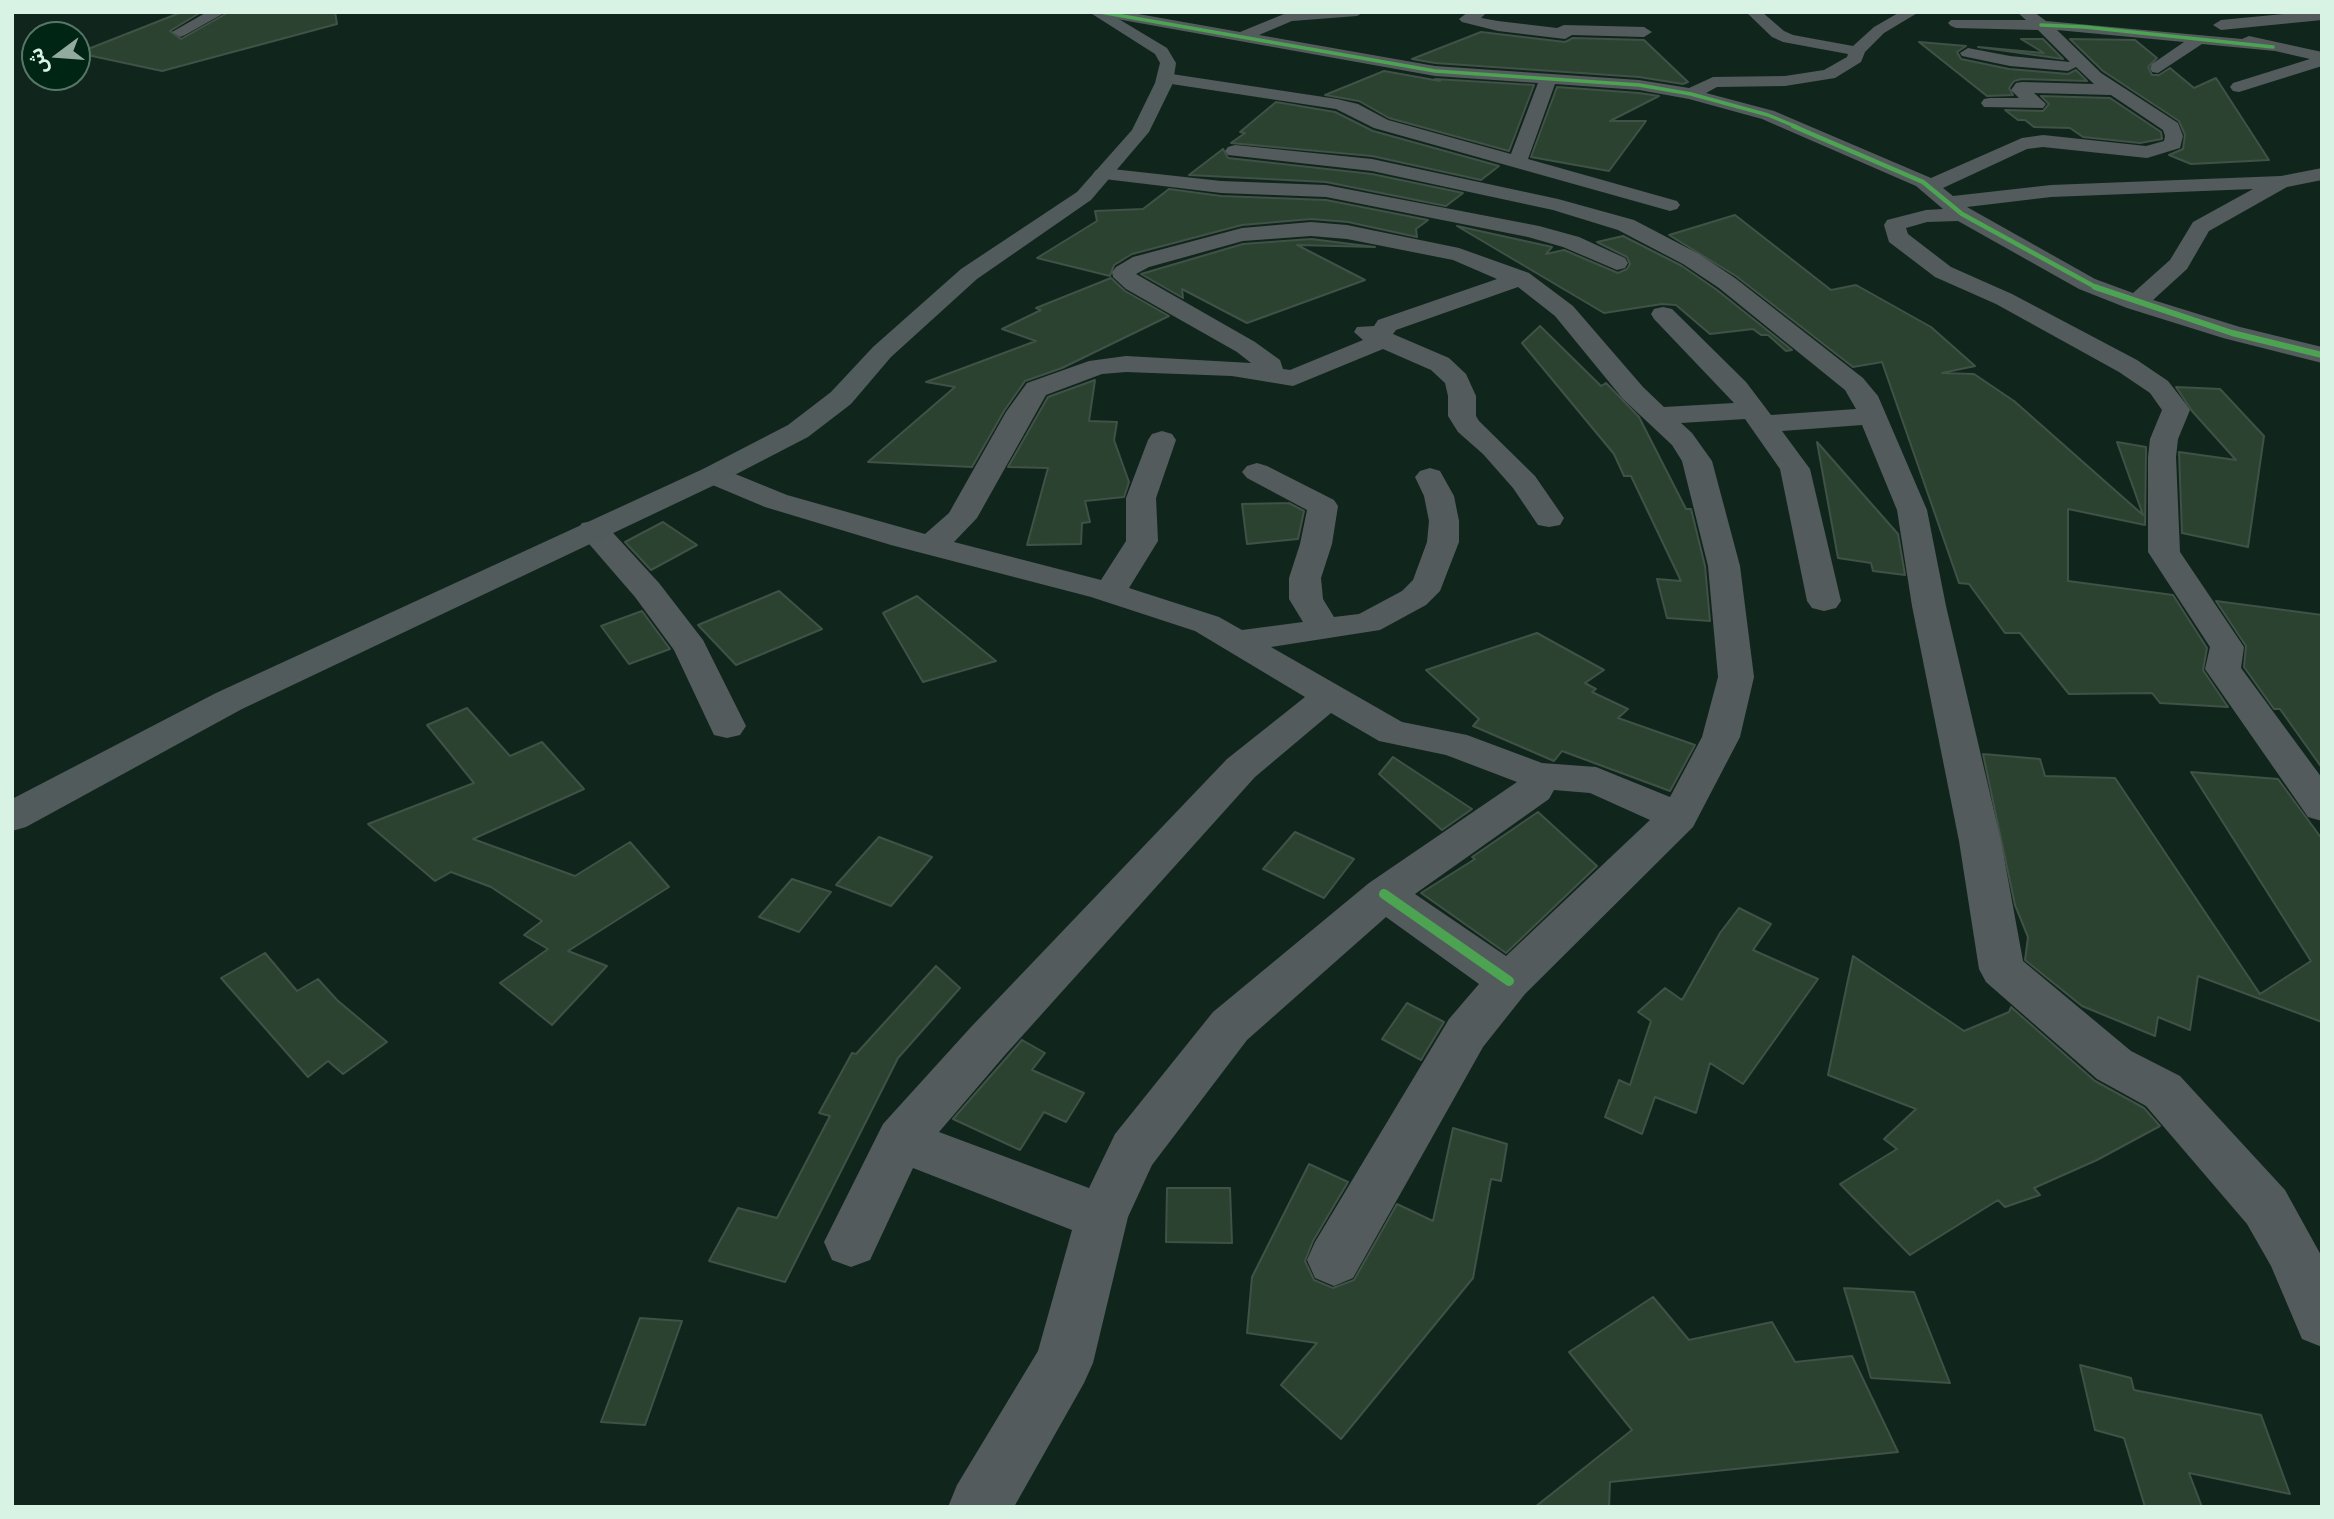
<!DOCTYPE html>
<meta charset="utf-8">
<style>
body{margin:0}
#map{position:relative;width:2334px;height:1519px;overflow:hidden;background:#10261d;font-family:Merriweather,"Noto Sans Arabic",serif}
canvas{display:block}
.frame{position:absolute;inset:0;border:14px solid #d8f2e3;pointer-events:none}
.north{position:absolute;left:21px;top:21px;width:70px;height:70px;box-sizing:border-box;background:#002514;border:2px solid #567767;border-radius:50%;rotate:254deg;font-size:19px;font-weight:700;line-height:28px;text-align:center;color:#d8f2e3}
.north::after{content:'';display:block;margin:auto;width:24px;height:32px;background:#92ab9e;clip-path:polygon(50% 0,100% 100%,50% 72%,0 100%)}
</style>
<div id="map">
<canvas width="2334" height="1519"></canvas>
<div class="frame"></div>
<div class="north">ش</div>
</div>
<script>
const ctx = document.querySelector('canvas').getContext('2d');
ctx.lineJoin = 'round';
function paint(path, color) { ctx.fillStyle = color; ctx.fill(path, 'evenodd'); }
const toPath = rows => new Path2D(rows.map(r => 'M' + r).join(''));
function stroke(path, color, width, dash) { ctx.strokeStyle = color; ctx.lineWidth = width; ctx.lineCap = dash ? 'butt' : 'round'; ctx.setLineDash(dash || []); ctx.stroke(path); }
const building = toPath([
 [182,12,201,12,170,31,181,39,229,12,335,12,337,24,162,71,78,53,182,12],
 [1481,32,1565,42,1573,38,1644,40,1688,82,1683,84,1639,77,1435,63,1412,59,1481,32],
 [2021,39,2043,39,2063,59,1978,47,2044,53,2021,39],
 [2070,39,2135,40,2157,58,2148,67,2152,75,2159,75,2170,68,2194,88,2216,78,2269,160,2191,164,2169,155,2183,149,2185,135,2179,121,2103,71,2070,39],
 [1919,42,1966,46,1957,52,1961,59,2009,69,2068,74,2076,70,2087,81,2022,79,2014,81,2009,88,2013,95,1987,96,1919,42],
 [1384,71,1440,81,1435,79,1534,85,1509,151,1389,118,1359,101,1325,95,1384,71],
 [1557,87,1639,93,1659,96,1610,121,1646,121,1609,171,1531,157,1557,87],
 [2041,96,2110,98,2161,132,2162,139,2140,143,2083,137,2070,128,2034,127,2025,120,2018,120,2005,110,2043,111,2049,104,2041,96],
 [1276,102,1335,112,1373,131,1499,166,1481,180,1372,156,1231,143,1245,133,1240,132,1276,102],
 [1223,149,1228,158,1372,174,1463,193,1446,206,1326,182,1189,175,1223,149],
 [1169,189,1221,196,1326,200,1428,220,1416,229,1417,237,1348,222,1311,219,1242,225,1132,254,1114,265,1110,276,1037,258,1097,221,1095,211,1143,209,1169,189],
 [1735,215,1831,290,1856,285,1931,327,1975,366,1942,373,1974,374,2014,401,2143,515,2117,442,2146,447,2145,525,2068,509,2068,581,2173,595,2207,648,2203,670,2228,707,2160,703,2152,693,2069,694,2020,633,2005,633,1969,584,1959,583,1882,362,1853,367,1736,276,1669,235,1735,215],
 [1457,226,1552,247,1546,254,1564,250,1618,273,1627,269,1630,264,1627,257,1597,242,1623,236,1682,266,1717,290,1792,350,1786,351,1768,335,1761,335,1753,329,1710,334,1676,305,1662,304,1604,313,1457,226],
 [1311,239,1375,247,1297,245,1365,280,1247,323,1182,289,1183,298,1141,274,1243,244,1311,239],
 [1111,278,1125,291,1169,316,1062,368,1025,381,1004,411,972,467,868,462,955,387,926,382,1036,341,1002,329,1041,310,1036,308,1111,278],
 [1540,326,1601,386,1606,383,1639,417,1686,509,1691,509,1705,566,1710,621,1667,618,1657,579,1681,581,1631,476,1624,476,1614,454,1522,343,1540,326],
 [1095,380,1089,421,1117,422,1114,440,1129,482,1124,497,1085,501,1090,522,1082,523,1081,544,1027,545,1048,468,1008,467,1048,397,1095,380],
 [2176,387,2220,389,2264,436,2248,547,2182,533,2179,452,2236,460,2192,411,2176,387],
 [1817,442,1898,534,1905,575,1873,571,1871,563,1838,558,1817,442],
 [1289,503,1304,511,1298,539,1247,544,1242,504,1289,503],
 [663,522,697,545,651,570,625,542,663,522],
 [779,591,822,629,736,665,698,625,779,591],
 [917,596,996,661,923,682,883,613,917,596],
 [2216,601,2322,615,2322,768,2280,709,2274,709,2244,667,2246,646,2216,601],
 [642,611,670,649,629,664,601,626,642,611],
 [1537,633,1604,670,1585,683,1596,689,1592,692,1628,709,1618,718,1695,745,1670,791,1562,751,1554,761,1473,726,1479,719,1426,670,1537,633],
 [467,708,510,756,542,742,584,789,473,839,575,876,630,842,669,887,568,951,607,966,552,1025,500,983,548,949,524,935,542,921,491,887,451,872,435,881,368,824,474,783,427,725,467,708],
 [1983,754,2040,759,2045,776,2115,778,2260,994,2311,961,2191,772,2278,779,2322,839,2322,1022,2198,976,2190,1030,2158,1017,2155,1036,2082,1006,2025,960,2028,937,2015,905,1983,754],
 [1393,757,1472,809,1442,830,1379,774,1393,757],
 [1538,812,1597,866,1506,953,1421,893,1475,859,1472,857,1538,812],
 [1295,832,1354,859,1324,898,1263,869,1295,832],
 [879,837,932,857,891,906,836,885,879,837],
 [792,879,831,892,799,932,759,917,792,879],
 [1739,908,1771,924,1753,950,1818,979,1743,1084,1710,1063,1696,1113,1655,1097,1642,1134,1605,1117,1619,1080,1630,1085,1651,1021,1638,1012,1665,988,1682,1000,1720,933,1739,908],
 [265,953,297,991,318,979,337,1000,387,1042,343,1074,328,1061,308,1077,221,978,265,953],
 [1853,956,1964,1031,2009,1012,2011,1007,2095,1081,2144,1108,2160,1126,2097,1160,2034,1188,2040,1195,2005,1207,1998,1200,1910,1255,1840,1184,1897,1149,1884,1139,1916,1109,1828,1075,1853,956],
 [936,966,960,988,898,1058,785,1282,709,1261,738,1208,777,1218,830,1116,819,1113,852,1053,856,1054,936,966],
 [1407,1003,1444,1022,1421,1060,1382,1039,1407,1003],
 [1022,1040,1045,1053,1032,1070,1084,1093,1066,1122,1044,1112,1020,1150,953,1119,1022,1040],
 [1453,1128,1507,1144,1501,1181,1491,1179,1473,1278,1341,1439,1281,1385,1317,1343,1247,1333,1252,1277,1309,1164,1348,1182,1313,1241,1305,1261,1314,1280,1333,1288,1354,1280,1397,1204,1433,1221,1453,1128],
 [1167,1188,1230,1188,1232,1243,1166,1242,1167,1188],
 [1844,1288,1914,1292,1950,1383,1871,1378,1844,1288],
 [1653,1297,1689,1340,1772,1322,1795,1362,1852,1356,1898,1452,1610,1482,1609,1507,1535,1507,1632,1430,1569,1352,1653,1297],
 [640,1318,682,1321,645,1425,601,1422,640,1318],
 [2080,1365,2131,1378,2134,1390,2261,1415,2290,1494,2189,1473,2202,1507,2145,1507,2124,1438,2095,1430,2080,1365]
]);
const minor = toPath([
 [207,12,226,12,185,35,180,37,172,32,207,12],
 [1093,12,1127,12,1240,32,1289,12,1364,12,1357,16,1292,21,1259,35,1435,66,1639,80,1689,88,1713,77,1785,76,1824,70,1847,57,1848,54,1783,42,1772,37,1746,12,1762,12,1784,31,1793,35,1853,46,1874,27,1900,12,1919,12,1884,33,1865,52,1861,62,1835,78,1785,86,1717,87,1706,93,1774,111,1931,178,2022,138,2043,135,2146,146,2164,141,2165,136,2163,130,2111,95,2034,93,2046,104,2043,108,1984,107,1981,103,1984,99,1990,98,2019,98,2011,90,2016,83,2022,82,2094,84,2076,67,2068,71,2010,66,1962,56,1960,53,1968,48,2010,56,2070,62,2038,30,1956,28,1951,26,1948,23,1951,20,2026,20,2017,12,2034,12,2046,21,2242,39,2249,36,2322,52,2322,66,2239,92,2233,91,2230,87,2233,83,2310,59,2275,51,2202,44,2158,73,2152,72,2150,68,2152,64,2184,42,2057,30,2101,73,2178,123,2183,136,2180,148,2147,158,2043,147,2027,149,1943,188,1953,196,2051,185,2281,176,2322,168,2322,180,2287,187,2209,231,2187,269,2153,300,2240,327,2322,347,2322,363,2223,338,2127,308,2079,289,1958,221,1927,222,1906,228,1908,234,1951,267,2012,294,2137,360,2168,381,2186,404,2190,410,2178,439,2176,457,2180,552,2244,647,2241,668,2322,778,2322,821,2308,817,2205,669,2210,647,2148,552,2148,457,2150,439,2162,410,2150,393,2119,372,1996,304,1935,277,1889,242,1884,225,1887,220,1926,210,1943,209,1916,186,1762,119,1689,99,1639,90,1555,84,1528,159,1677,201,1680,205,1677,209,1670,211,1374,128,1336,109,1165,83,1157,78,1165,73,1337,99,1358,104,1388,120,1511,154,1538,83,1435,76,1100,16,1093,12],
 [2253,189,2193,222,2170,260,2133,293,2095,279,1967,207,2051,197,2253,189],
 [1468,12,1487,12,1481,18,1498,21,1557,28,1564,25,1644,27,1652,32,1644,37,1572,35,1565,39,1498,31,1462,22,1459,19,1468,12],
 [2304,12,2322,12,2322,20,2221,30,2213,25,2221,20,2304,12],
 [1235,145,1372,159,1558,199,1634,220,1699,254,1735,278,1863,378,1878,396,1927,510,1946,606,2001,841,2023,961,2131,1051,2180,1076,2285,1190,2322,1257,2322,1347,2302,1339,2271,1266,2247,1224,2146,1106,2097,1079,1986,982,1979,969,1959,841,1912,606,1897,510,1862,425,1782,431,1810,469,1841,601,1836,608,1824,611,1812,608,1807,601,1780,469,1745,419,1681,423,1692,433,1712,461,1740,566,1754,677,1740,737,1693,827,1525,994,1483,1047,1353,1278,1334,1286,1315,1278,1307,1260,1315,1242,1449,1019,1479,984,1386,917,1247,1040,1152,1165,1128,1217,1093,1363,1084,1383,1014,1507,948,1507,957,1485,1038,1351,1072,1230,913,1168,870,1260,851,1267,832,1260,824,1242,883,1124,971,1027,1227,759,1305,697,1195,631,1091,597,891,545,765,507,703,481,698,475,703,469,713,466,723,469,787,495,925,534,949,513,1006,412,1027,383,1089,361,1126,356,1251,363,1237,352,1126,289,1113,277,1112,272,1116,267,1133,257,1242,228,1311,222,1347,225,1459,248,1529,273,1573,306,1643,387,1664,407,1734,403,1654,319,1651,314,1654,309,1663,307,1672,309,1746,382,1771,415,1856,409,1845,390,1719,288,1683,264,1618,230,1553,210,1372,171,1228,155,1225,151,1228,147,1235,145],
 [1311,236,1347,239,1453,260,1497,279,1378,320,1374,326,1357,327,1354,332,1363,340,1290,370,1283,369,1280,360,1255,342,1136,274,1149,267,1243,241,1311,236],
 [1518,287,1555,316,1623,399,1672,445,1682,461,1708,566,1718,677,1702,737,1670,797,1596,767,1542,763,1467,735,1402,722,1271,647,1380,630,1426,605,1440,591,1459,542,1459,521,1454,496,1440,471,1430,468,1420,471,1415,477,1424,496,1429,521,1427,542,1413,580,1402,591,1359,614,1334,617,1323,599,1321,578,1332,544,1338,506,1334,500,1267,466,1257,463,1247,466,1242,472,1247,478,1307,510,1300,544,1289,578,1289,599,1303,622,1242,630,1219,617,1129,588,1158,541,1156,498,1176,440,1172,434,1162,431,1152,434,1148,440,1126,498,1126,541,1101,580,954,542,977,518,1046,395,1102,374,1126,372,1232,376,1293,386,1383,349,1431,370,1445,383,1448,396,1448,416,1458,432,1483,454,1513,488,1538,525,1549,527,1560,525,1564,518,1535,476,1479,421,1476,416,1476,396,1466,374,1449,358,1393,334,1396,330,1518,287],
 [1331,713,1379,741,1446,755,1517,782,1369,883,1213,1012,1115,1134,1089,1188,939,1132,1005,1055,1255,777,1331,713],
 [1554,790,1590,793,1650,820,1506,956,1415,894,1549,799,1554,790],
 [1103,168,1221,181,1326,185,1539,226,1579,237,1625,258,1628,263,1625,268,1617,270,1563,247,1528,237,1326,197,1221,193,1096,178,1093,174,1096,170,1103,168],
 [593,521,604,523,659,583,703,640,746,726,740,735,727,738,714,735,674,650,635,597,577,530,582,523,593,521]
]);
const major = toPath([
 [1089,12,1107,12,1167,48,1176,63,1173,83,1149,132,1091,200,977,279,891,357,851,404,808,437,723,481,242,709,26,827,12,831,12,799,216,693,703,469,788,425,831,392,873,347,961,269,1077,192,1132,130,1155,83,1160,63,1155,54,1089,12]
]);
const cyclewayFar3 = toPath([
 [1100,12,1435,71,1639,85,1691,94,1768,115,1797,127],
 [2041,25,2085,27,2273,47]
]);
const cyclewayFar2 = toPath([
 [1793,126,1923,182,1962,214,2099,289]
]);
const cyclewayFar1 = toPath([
 [2095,287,2232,333,2322,355]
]);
const cycleway = toPath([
 [1384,894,1509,981]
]);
paint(building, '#2c4230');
stroke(building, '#405146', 2);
paint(minor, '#545b5d');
paint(major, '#515b5c');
stroke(cyclewayFar3, '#4ca352', 3.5);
stroke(cyclewayFar2, '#4ca352', 4.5);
stroke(cyclewayFar1, '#4ca352', 6);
stroke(cycleway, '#4ca352', 10);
</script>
